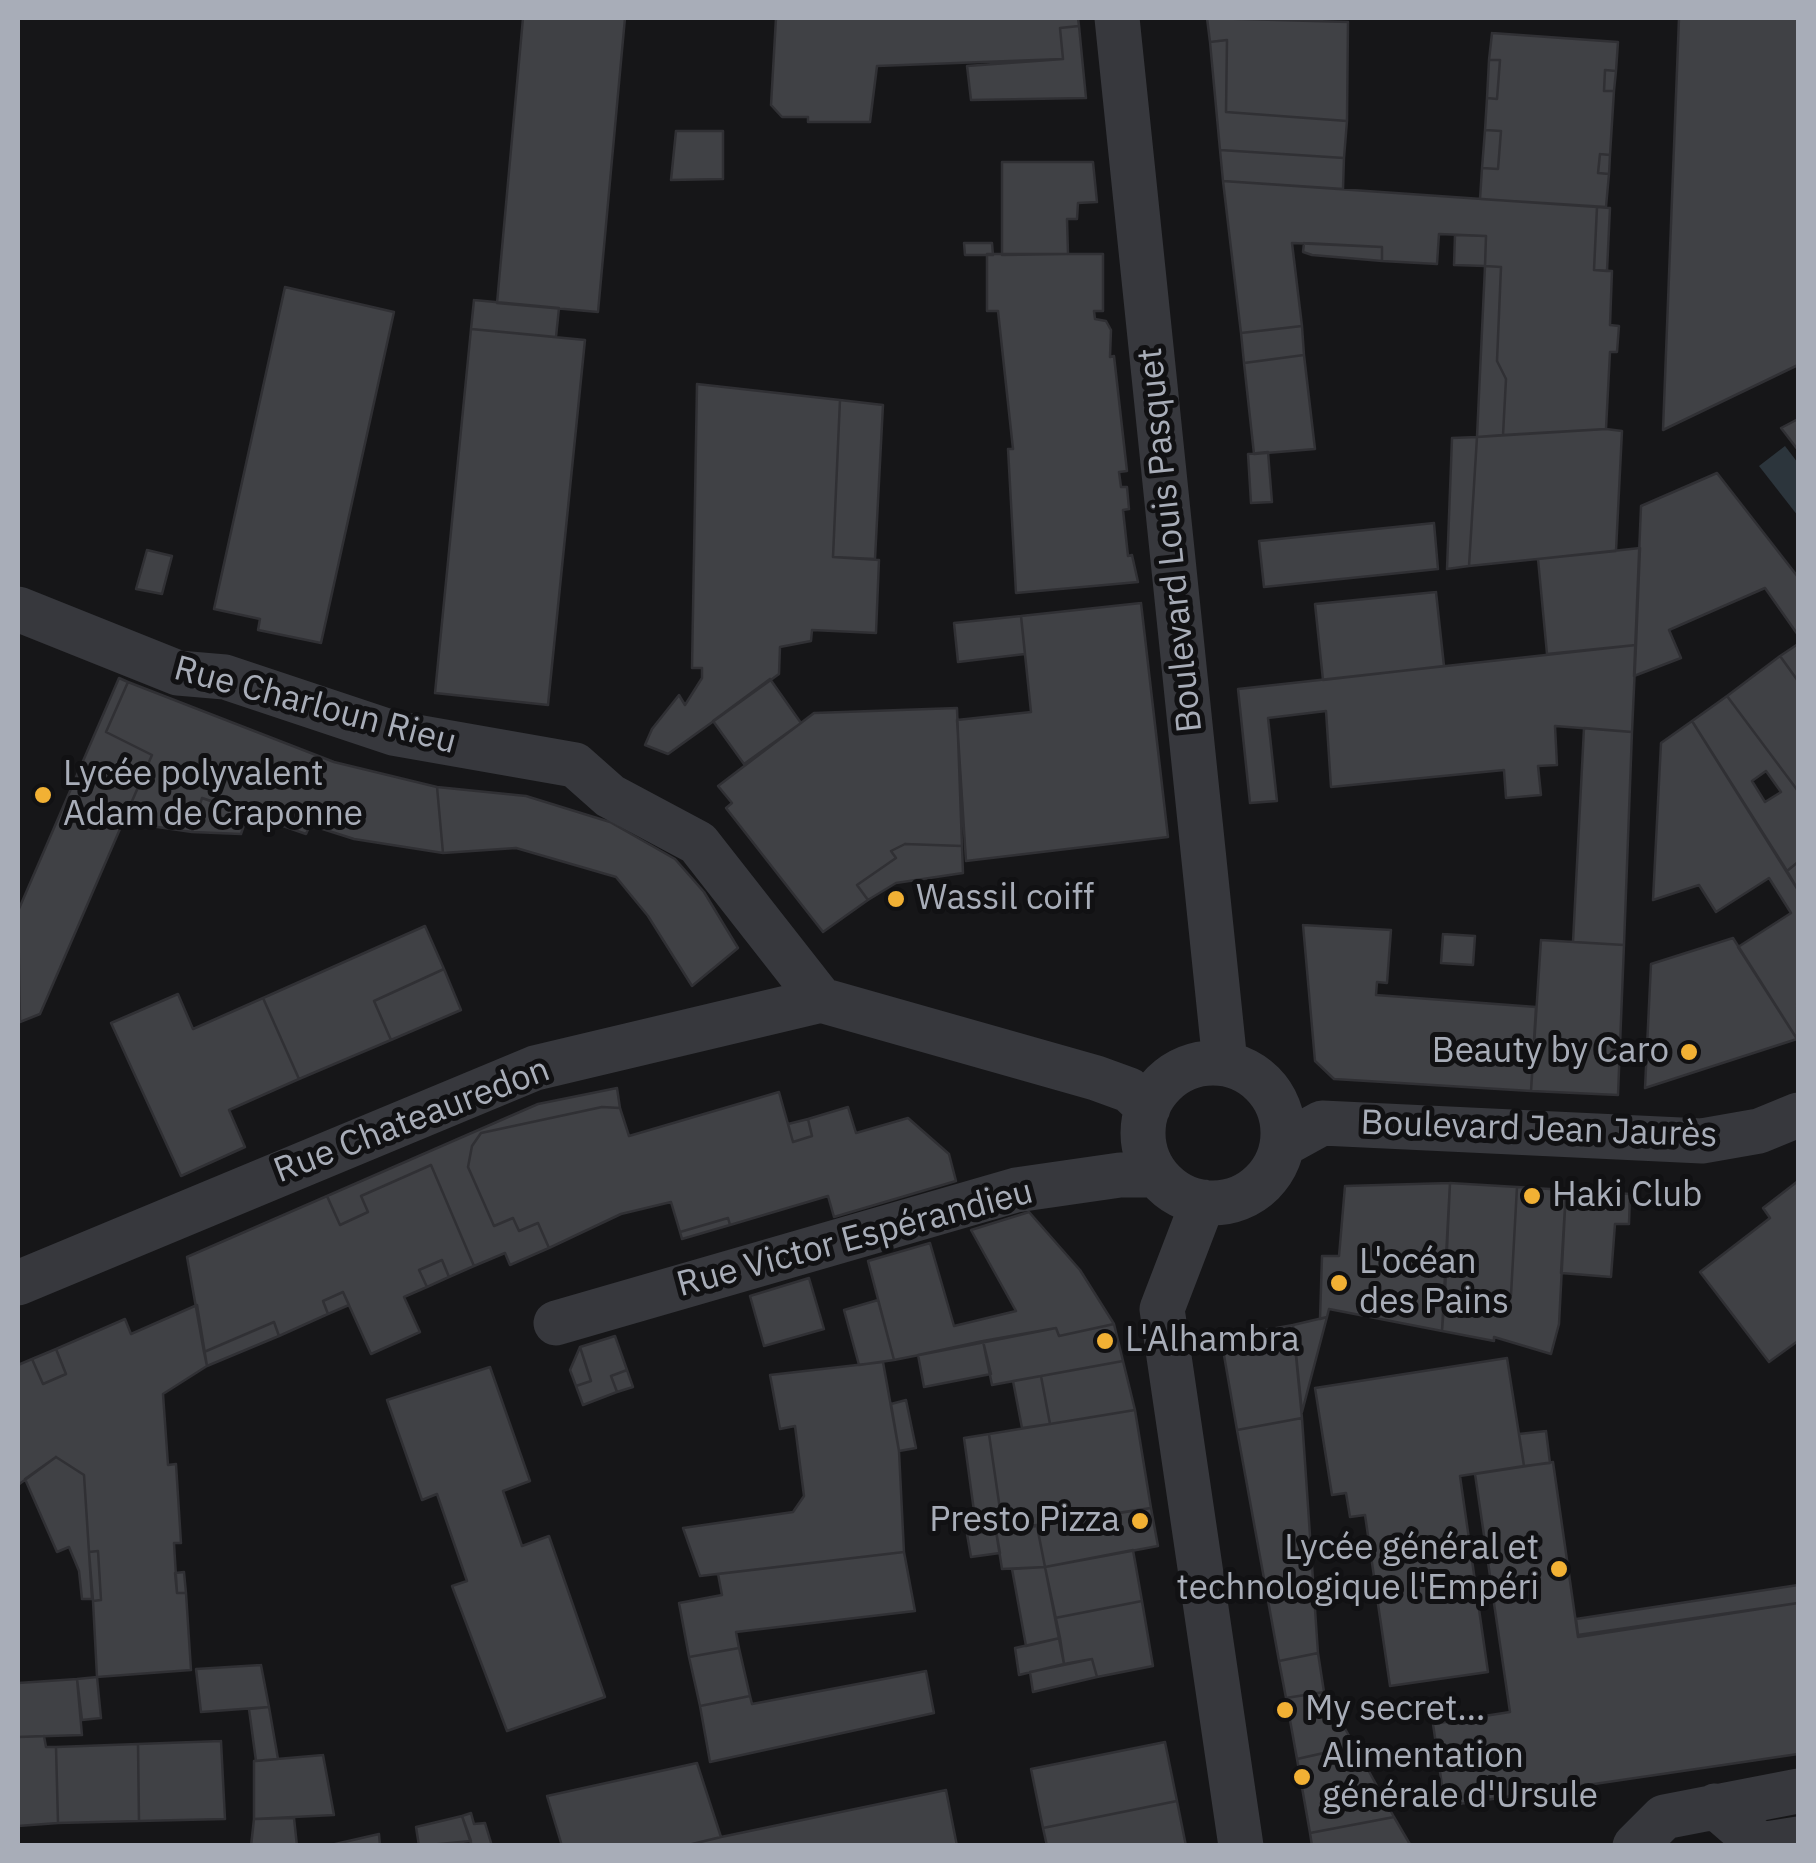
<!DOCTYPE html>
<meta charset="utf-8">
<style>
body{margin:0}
#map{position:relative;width:1816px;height:1863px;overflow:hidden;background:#161618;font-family:"IBM Plex Sans",sans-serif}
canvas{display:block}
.frame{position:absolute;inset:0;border:20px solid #a8adb8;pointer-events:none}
</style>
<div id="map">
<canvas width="1816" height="1863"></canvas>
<div class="frame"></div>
</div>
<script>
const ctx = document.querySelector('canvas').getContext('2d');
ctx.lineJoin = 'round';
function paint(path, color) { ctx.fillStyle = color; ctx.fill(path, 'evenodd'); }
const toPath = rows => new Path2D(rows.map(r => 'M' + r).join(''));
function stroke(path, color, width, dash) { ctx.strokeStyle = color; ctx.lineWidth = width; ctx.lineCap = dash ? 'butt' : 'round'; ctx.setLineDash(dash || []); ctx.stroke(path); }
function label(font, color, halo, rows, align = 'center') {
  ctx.font = font + ' "IBM Plex Sans",sans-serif'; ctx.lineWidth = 10; ctx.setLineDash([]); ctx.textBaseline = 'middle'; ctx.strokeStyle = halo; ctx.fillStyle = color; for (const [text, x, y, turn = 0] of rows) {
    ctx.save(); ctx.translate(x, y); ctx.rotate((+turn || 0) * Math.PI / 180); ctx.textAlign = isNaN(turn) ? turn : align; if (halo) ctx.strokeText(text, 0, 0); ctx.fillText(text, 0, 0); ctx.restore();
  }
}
const water = toPath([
 [1785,446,1798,463,1798,516,1759,466]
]);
const building = toPath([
 [523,18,625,18,598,312,497,303,523,18],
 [776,18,1078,18,1079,26,1060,28,1063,59,877,66,870,122,808,122,808,117,782,117,771,105,776,18],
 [1207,18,1348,22,1347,121,1226,112,1227,40,1210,42,1207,18],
 [1679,18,1798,18,1798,365,1663,430,1679,18],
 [1079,26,1086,98,971,100,967,66,1063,59,1060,28,1079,26],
 [1492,33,1618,42,1616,71,1605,70,1604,91,1614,91,1610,155,1600,154,1598,173,1609,174,1606,207,1480,199,1482,168,1498,169,1501,131,1485,130,1487,98,1497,99,1500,60,1489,60,1492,33],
 [1227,40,1226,112,1347,121,1344,158,1220,150,1210,42,1227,40],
 [1489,60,1500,60,1497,99,1487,98,1489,60],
 [1605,70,1616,71,1614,91,1604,91,1605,70],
 [1485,130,1501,131,1498,169,1482,168,1485,130],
 [676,131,723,131,723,179,671,180,676,131],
 [1220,150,1344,158,1343,189,1223,181,1220,150],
 [1600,154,1610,155,1609,174,1598,173,1600,154],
 [1002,162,1093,162,1097,202,1078,203,1077,219,1067,219,1068,254,1002,255,1002,162],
 [1223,181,1597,207,1594,270,1612,271,1610,325,1619,326,1617,352,1610,352,1606,429,1503,435,1506,379,1497,361,1501,267,1485,266,1486,236,1439,234,1437,264,1382,261,1382,247,1292,243,1302,326,1241,333,1223,181],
 [1597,207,1610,208,1607,271,1594,270,1597,207],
 [1455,235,1486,236,1485,266,1454,265,1455,235],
 [964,243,992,243,993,255,965,255,964,243],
 [1304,243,1382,247,1382,261,1312,255,1303,252,1304,243],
 [987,254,1103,254,1103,311,1094,311,1095,319,1106,321,1111,330,1110,357,1114,356,1127,471,1119,472,1121,487,1127,487,1129,509,1123,510,1128,556,1132,555,1138,582,1016,593,1008,449,1013,449,998,311,987,311,987,254],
 [1485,266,1501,267,1497,361,1506,379,1503,435,1477,437,1485,266],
 [285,287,394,312,321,643,258,630,260,619,214,609,285,287],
 [474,300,559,308,556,337,471,329,474,300],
 [1302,326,1304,355,1244,363,1241,333,1302,326],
 [471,329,585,340,548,705,435,693,471,329],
 [1304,355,1315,449,1254,454,1244,363,1304,355],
 [697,384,840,400,833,557,879,560,876,633,812,630,811,641,780,647,779,674,668,754,645,745,652,729,679,695,685,705,702,678,702,668,692,668,697,384],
 [840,400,883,405,875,559,833,557,840,400],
 [1798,419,1798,450,1781,428,1798,419],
 [1606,429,1622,431,1616,551,1469,566,1477,437,1606,429],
 [1477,437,1469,566,1447,569,1452,438,1477,437],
 [1268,452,1272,502,1251,503,1248,454,1268,452],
 [1717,473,1798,577,1798,635,1765,588,1669,630,1681,658,1634,676,1641,506,1717,473],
 [1434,523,1438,569,1264,587,1259,541,1434,523],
 [1640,548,1636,645,1547,654,1538,559,1640,548],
 [147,550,172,556,162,594,136,589,147,550],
 [1436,592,1444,666,1323,680,1315,604,1436,592],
 [1141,603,1168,837,966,861,957,720,1031,712,1021,616,1141,603],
 [1021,616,1025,654,958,662,954,623,1021,616],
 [1798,644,1798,681,1780,656,1798,644],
 [1636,645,1632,732,1555,726,1557,765,1538,766,1541,795,1506,798,1504,770,1331,787,1326,711,1268,718,1277,801,1250,803,1238,689,1636,645],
 [1780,656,1798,681,1798,791,1727,696,1780,656],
 [119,678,128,682,106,732,152,755,40,1014,20,1022,18,911,119,678],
 [770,679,801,723,744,764,713,721,770,679],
 [128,682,334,762,437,787,443,853,354,839,310,825,306,834,202,798,192,832,123,822,152,755,106,732,128,682],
 [1727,696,1798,791,1798,862,1787,871,1692,721,1727,696],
 [1766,771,1781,792,1765,802,1752,781,1766,771],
 [957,708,962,846,905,844,891,851,896,858,857,885,868,900,823,932,726,808,732,803,718,786,814,713,957,708],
 [1692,721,1798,890,1797,1039,1738,947,1791,913,1769,878,1716,912,1699,885,1653,900,1661,743,1692,721],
 [1584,728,1632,732,1624,945,1573,942,1584,728],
 [437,787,526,796,610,822,675,859,704,892,738,948,692,986,648,916,616,877,516,848,443,853,437,787],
 [202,798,248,813,241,834,192,832,202,798],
 [905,844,962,846,963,873,896,883,868,900,857,885,896,858,891,851,905,844],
 [1798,862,1798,890,1787,871,1798,862],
 [1303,925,1391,930,1387,983,1377,982,1376,995,1536,1007,1531,1091,1334,1079,1315,1061,1303,925],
 [425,926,444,969,374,1001,391,1040,299,1079,263,998,425,926],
 [1443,934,1475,936,1473,965,1441,963,1443,934],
 [1733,938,1797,1039,1645,1088,1651,964,1733,938],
 [1541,940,1624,945,1618,1095,1531,1091,1541,940],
 [444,969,461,1010,391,1040,374,1001,444,969],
 [178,994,193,1029,263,998,299,1079,229,1110,245,1147,181,1176,111,1023,178,994],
 [617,1088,620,1108,602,1107,481,1133,472,1146,468,1167,494,1226,513,1218,519,1231,538,1223,549,1248,510,1265,505,1253,474,1266,431,1165,361,1196,368,1212,340,1225,327,1196,538,1104,617,1088],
 [779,1092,793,1142,812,1136,808,1119,848,1107,856,1133,908,1118,949,1154,956,1181,834,1217,828,1196,730,1225,728,1218,680,1232,671,1202,621,1214,549,1248,538,1223,519,1231,513,1218,494,1226,468,1167,472,1146,481,1133,602,1107,620,1108,629,1136,779,1092],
 [808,1119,812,1136,793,1142,788,1124,808,1119],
 [431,1165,474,1266,449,1277,442,1260,419,1270,427,1287,404,1297,420,1332,371,1354,343,1292,323,1301,328,1314,279,1336,274,1322,204,1352,187,1257,327,1196,340,1225,368,1212,361,1196,431,1165],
 [1798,1181,1798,1341,1769,1362,1700,1272,1770,1218,1763,1208,1798,1181],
 [1450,1183,1442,1331,1329,1309,1327,1317,1320,1319,1322,1256,1339,1256,1345,1186,1450,1183],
 [1450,1183,1517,1187,1511,1295,1445,1292,1450,1183],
 [1517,1187,1566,1190,1559,1324,1551,1354,1494,1337,1494,1341,1442,1331,1445,1292,1511,1295,1517,1187],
 [1566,1190,1630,1194,1629,1224,1615,1224,1611,1277,1561,1273,1566,1190],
 [1029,1212,1080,1270,1114,1324,1059,1336,1056,1328,894,1360,868,1261,930,1243,954,1326,1016,1311,971,1230,1029,1212],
 [728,1218,730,1225,682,1239,680,1232,728,1218],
 [442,1260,449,1277,427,1287,419,1270,442,1260],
 [809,1278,824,1329,764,1346,750,1296,809,1278],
 [343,1292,349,1305,328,1314,323,1301,343,1292],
 [878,1300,894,1360,859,1365,844,1310,878,1300],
 [197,1305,207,1366,163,1394,168,1465,176,1464,181,1543,174,1543,177,1593,186,1593,191,1670,97,1677,93,1601,101,1600,98,1551,89,1552,84,1475,56,1457,18,1485,18,1365,32,1359,43,1384,66,1374,56,1349,125,1319,131,1334,197,1305],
 [1327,1317,1302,1412,1293,1325,1327,1317],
 [274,1322,279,1336,207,1366,204,1352,274,1322],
 [1114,1324,1123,1361,992,1385,983,1341,1056,1328,1059,1336,1114,1324],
 [1293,1325,1302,1418,1237,1430,1221,1338,1293,1325],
 [615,1336,627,1370,611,1376,617,1392,583,1405,576,1386,591,1381,580,1347,615,1336],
 [983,1341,991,1374,924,1387,918,1355,983,1341],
 [580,1347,591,1381,576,1386,570,1370,580,1347],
 [56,1349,66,1374,43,1384,32,1359,56,1349],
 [1507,1358,1524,1466,1460,1476,1488,1672,1390,1686,1365,1515,1350,1517,1346,1493,1332,1495,1315,1388,1507,1358],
 [1123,1361,1135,1410,1050,1424,1041,1376,1123,1361],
 [883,1362,899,1451,904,1552,700,1576,683,1528,793,1512,804,1496,795,1426,780,1429,770,1375,883,1362],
 [490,1367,530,1481,503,1491,522,1546,549,1536,605,1697,507,1731,452,1586,467,1581,437,1494,422,1500,387,1400,490,1367],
 [627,1370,633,1387,617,1392,611,1376,627,1370],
 [1041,1376,1050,1424,1022,1428,1013,1381,1041,1376],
 [906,1400,916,1448,899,1451,891,1404,906,1400],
 [1135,1410,1151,1508,1003,1530,989,1434,1135,1410],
 [1302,1418,1318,1653,1279,1661,1237,1430,1302,1418],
 [1546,1431,1550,1463,1524,1466,1519,1434,1546,1431],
 [989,1434,1003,1530,977,1533,964,1438,989,1434],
 [56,1457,84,1475,92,1599,82,1599,79,1571,69,1547,57,1552,25,1479,56,1457],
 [1553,1462,1578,1637,1798,1603,1798,1754,1445,1806,1433,1724,1510,1712,1475,1474,1553,1462],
 [1151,1508,1158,1546,1045,1567,1037,1526,1151,1508],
 [1037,1526,1045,1567,1002,1569,996,1531,1037,1526],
 [996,1531,1000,1553,971,1557,967,1534,996,1531],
 [1133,1550,1142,1601,1055,1618,1045,1567,1133,1550],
 [98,1551,101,1600,93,1601,89,1552,98,1551],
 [904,1552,915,1611,736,1632,739,1648,689,1657,679,1603,722,1595,718,1574,904,1552],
 [1045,1567,1060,1638,1026,1646,1012,1569,1045,1567],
 [184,1572,186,1593,177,1593,175,1573,184,1572],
 [1798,1585,1798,1603,1578,1635,1576,1619,1798,1585],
 [1142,1601,1153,1666,1097,1677,1092,1659,1064,1664,1055,1618,1142,1601],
 [1060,1638,1064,1664,1019,1675,1015,1648,1060,1638],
 [739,1648,750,1696,700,1706,689,1657,739,1648],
 [1318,1653,1324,1692,1286,1698,1279,1661,1318,1653],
 [1092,1659,1097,1677,1033,1692,1030,1672,1092,1659],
 [261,1665,269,1707,201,1712,196,1669,261,1665],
 [926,1671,934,1713,710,1762,700,1706,750,1696,752,1704,926,1671],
 [97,1677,101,1718,82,1720,77,1679,97,1677],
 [77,1679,82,1735,18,1737,18,1683,77,1679],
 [1324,1692,1355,1746,1297,1759,1286,1698,1324,1692],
 [269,1707,278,1759,256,1761,249,1709,269,1707],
 [44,1736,46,1747,56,1747,58,1823,18,1826,18,1737,44,1736],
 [221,1741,225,1819,139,1821,138,1744,221,1741],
 [1165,1742,1177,1801,1043,1828,1031,1769,1165,1742],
 [138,1744,139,1821,58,1823,56,1747,138,1744],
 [1355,1746,1394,1817,1310,1833,1297,1759,1355,1746],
 [323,1755,334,1815,254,1819,254,1761,323,1755],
 [697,1763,721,1837,684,1846,562,1846,547,1796,697,1763],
 [946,1790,957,1846,684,1846,721,1837,946,1790],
 [1177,1801,1186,1846,1047,1846,1043,1828,1177,1801],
 [471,1813,474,1824,485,1823,492,1846,472,1846,462,1816,471,1813],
 [462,1816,471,1841,419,1846,416,1827,462,1816],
 [1394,1817,1411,1846,1312,1846,1310,1833,1394,1817],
 [294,1818,297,1846,251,1846,254,1819,294,1818],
 [379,1834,380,1846,330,1846,331,1845,379,1834]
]);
const street = toPath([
 [1117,18,1225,1063],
 [18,609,178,673,225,677,393,733,575,765,610,796,698,843,821,1000],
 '1143 1133a70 70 0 1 1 140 0a70 70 0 1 1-140 0Z',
 [1282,1145,1322,1123,1702,1141,1759,1131,1798,1115],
 [1203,1202,1162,1309,1241,1846],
 [18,1283,535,1068,821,1000,1096,1078,1129,1090,1148,1108],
 [556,1323,1016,1190,1120,1175,1157,1175],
 [1715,1806,1760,1845,1798,1839],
 [1635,1846,1664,1817,1798,1791]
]);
const markers = [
 [43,795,10,"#f2b134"],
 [896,899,10,"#f2b134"],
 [1689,1052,10,"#f2b134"],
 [1532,1196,10,"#f2b134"],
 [1339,1283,10,"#f2b134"],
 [1105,1341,10,"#f2b134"],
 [1140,1521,10,"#f2b134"],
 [1559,1569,10,"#f2b134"],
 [1285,1710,10,"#f2b134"],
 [1302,1777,10,"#f2b134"]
];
const streetNames = [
 ["Boulevard Louis Pasquet",1171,540,-96],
 ["Rue Charloun Rieu",315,706,15],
 ["Rue Chateauredon",412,1121,-21],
 ["Boulevard Jean Jaurès",1539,1130,2],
 ["Rue Victor Espérandieu",855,1239,-15]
];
const poiNames = [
 ["Lycée polyvalent",63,775],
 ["Adam de Craponne",63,815],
 ["Wassil coiff",916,899],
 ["Beauty by Caro",1669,1052,"right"],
 ["Haki Club",1552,1196],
 ["L'océan",1359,1263],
 ["des Pains",1359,1303],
 ["L'Alhambra",1125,1341],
 ["Presto Pizza",1120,1521,"right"],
 ["Lycée général et",1539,1549,"right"],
 ["technologique l'Empéri",1539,1589,"right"],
 ["My secret…",1305,1710],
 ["Alimentation",1322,1757],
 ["générale d'Ursule",1322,1797]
];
paint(water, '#2c353c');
paint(building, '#404145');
stroke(building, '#303034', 2.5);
stroke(street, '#37383d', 45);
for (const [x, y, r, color] of markers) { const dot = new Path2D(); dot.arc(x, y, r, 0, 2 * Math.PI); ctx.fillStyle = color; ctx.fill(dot); stroke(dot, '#111113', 4); }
label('35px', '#a8adb8', '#111113', streetNames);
label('35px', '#a8adb8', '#111113', poiNames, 'left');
</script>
